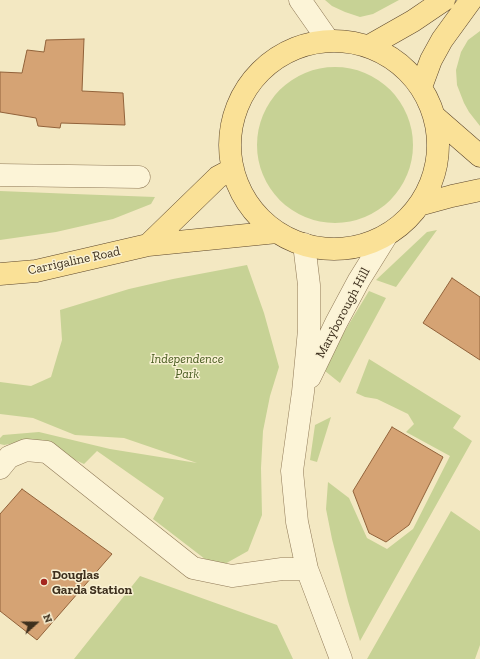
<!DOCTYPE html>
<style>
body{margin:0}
#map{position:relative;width:480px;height:659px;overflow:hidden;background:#f3e8c2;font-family:"Zilla Slab",serif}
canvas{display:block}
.north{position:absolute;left:16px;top:603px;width:40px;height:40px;-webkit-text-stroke:3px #f9f1d3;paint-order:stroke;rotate:69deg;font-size:11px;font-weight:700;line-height:16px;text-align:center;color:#3d2f1d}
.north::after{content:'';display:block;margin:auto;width:14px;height:18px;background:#3d2f1d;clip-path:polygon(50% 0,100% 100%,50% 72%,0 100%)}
</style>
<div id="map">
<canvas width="480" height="659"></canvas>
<div class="north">N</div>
</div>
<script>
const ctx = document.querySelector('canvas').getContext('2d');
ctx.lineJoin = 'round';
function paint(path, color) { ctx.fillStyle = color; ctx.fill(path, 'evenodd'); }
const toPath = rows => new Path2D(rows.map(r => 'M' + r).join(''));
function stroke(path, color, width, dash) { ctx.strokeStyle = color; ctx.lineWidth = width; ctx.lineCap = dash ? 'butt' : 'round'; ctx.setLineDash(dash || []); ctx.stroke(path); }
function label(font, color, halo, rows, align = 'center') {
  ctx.font = font + ' "Zilla Slab",serif'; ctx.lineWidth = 3; ctx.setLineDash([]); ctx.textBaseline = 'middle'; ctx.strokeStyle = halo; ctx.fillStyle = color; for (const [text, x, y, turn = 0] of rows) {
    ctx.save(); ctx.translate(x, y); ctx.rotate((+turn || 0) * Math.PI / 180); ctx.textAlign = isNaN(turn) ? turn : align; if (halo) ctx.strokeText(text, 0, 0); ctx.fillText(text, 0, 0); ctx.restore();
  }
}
const green = toPath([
 [325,0,399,0,373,14,360,17,345,12,332,6],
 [480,31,480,126,469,112,464,103,457,85,456,70,461,52,468,40],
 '257 145a78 78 0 1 1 156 0a78 78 0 1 1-156 0Z',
 [0,191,74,194,155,197,151,204,113,219,56,232,0,240],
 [437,230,396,287,376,280,427,232],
 [247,265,264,313,279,367,270,396,263,431,261,468,262,515,248,551,223,565,205,559,153,519,164,498,97,451,84,464,33,440,4,445,0,444,0,438,3,435,39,432,110,449,197,463,124,438,75,435,33,418,0,414,0,382,31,386,51,377,62,340,60,310,129,289,173,279],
 [369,291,386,298,340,383,325,371,335,347],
 [369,359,461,416,453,428,472,441,360,641,348,601,332,539,326,509,328,482,349,498,367,538,387,549,413,529,450,456,406,432,414,424,408,414,377,399,365,397,356,393],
 [331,417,317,462,310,460,315,425],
 [451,511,480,531,480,645,475,659,367,659],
 [140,576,277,625,293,659,74,659]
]);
const building = toPath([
 [84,39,82,91,123,93,125,125,61,123,60,128,38,126,36,118,0,112,0,72,22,73,27,50,44,52,46,40,84,39],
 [452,278,480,297,480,360,423,323,452,278],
 [392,427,443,457,409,525,386,542,369,533,353,491,392,427],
 [22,489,112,554,37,640,0,611,0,514,22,489]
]);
const minor = toPath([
 [300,0,328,40],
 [0,175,139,177],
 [304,244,309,285,309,330,303,392,292,471,297,522,307,569,341,659],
 [310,377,336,323,359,280,387,235],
 [0,468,9,457,26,450,47,452,193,568,232,576,282,569,307,569]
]);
const major = toPath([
 '230 145a104 104 0 1 1 208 0a104 104 0 1 1-208 0Z',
 [369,46,413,21,444,0],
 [421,87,431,60,442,40,471,0],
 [434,116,480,156],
 [419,205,452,196,480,190],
 [148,245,218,177,233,169],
 [0,274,36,271,148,245,277,232]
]);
const markers = [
 [44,582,4,"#a52820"]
];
const streetNames = [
 ["Carrigaline Road",74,261,-12],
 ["Maryborough Hill",343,313,-62]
];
const parkNames = [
 ["Independence",187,359],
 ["Park",187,374]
];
const poiNames = [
 ["Douglas",52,575],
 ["Garda Station",52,590]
];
paint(green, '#c7d295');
paint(building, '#d5a374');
stroke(building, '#91623a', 1);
stroke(minor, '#8f7957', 23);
stroke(major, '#5c462c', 23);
stroke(minor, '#fcf4d7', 22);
stroke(major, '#fae197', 22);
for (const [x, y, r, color] of markers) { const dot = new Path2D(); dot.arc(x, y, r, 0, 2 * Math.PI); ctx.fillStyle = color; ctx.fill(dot); stroke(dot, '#f9f1d3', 1.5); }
label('13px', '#3d2f1d', '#f9f1d3', streetNames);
label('italic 13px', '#495c21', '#f9f1d3', parkNames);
label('bold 13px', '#3d2f1d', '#f9f1d3', poiNames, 'left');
</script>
